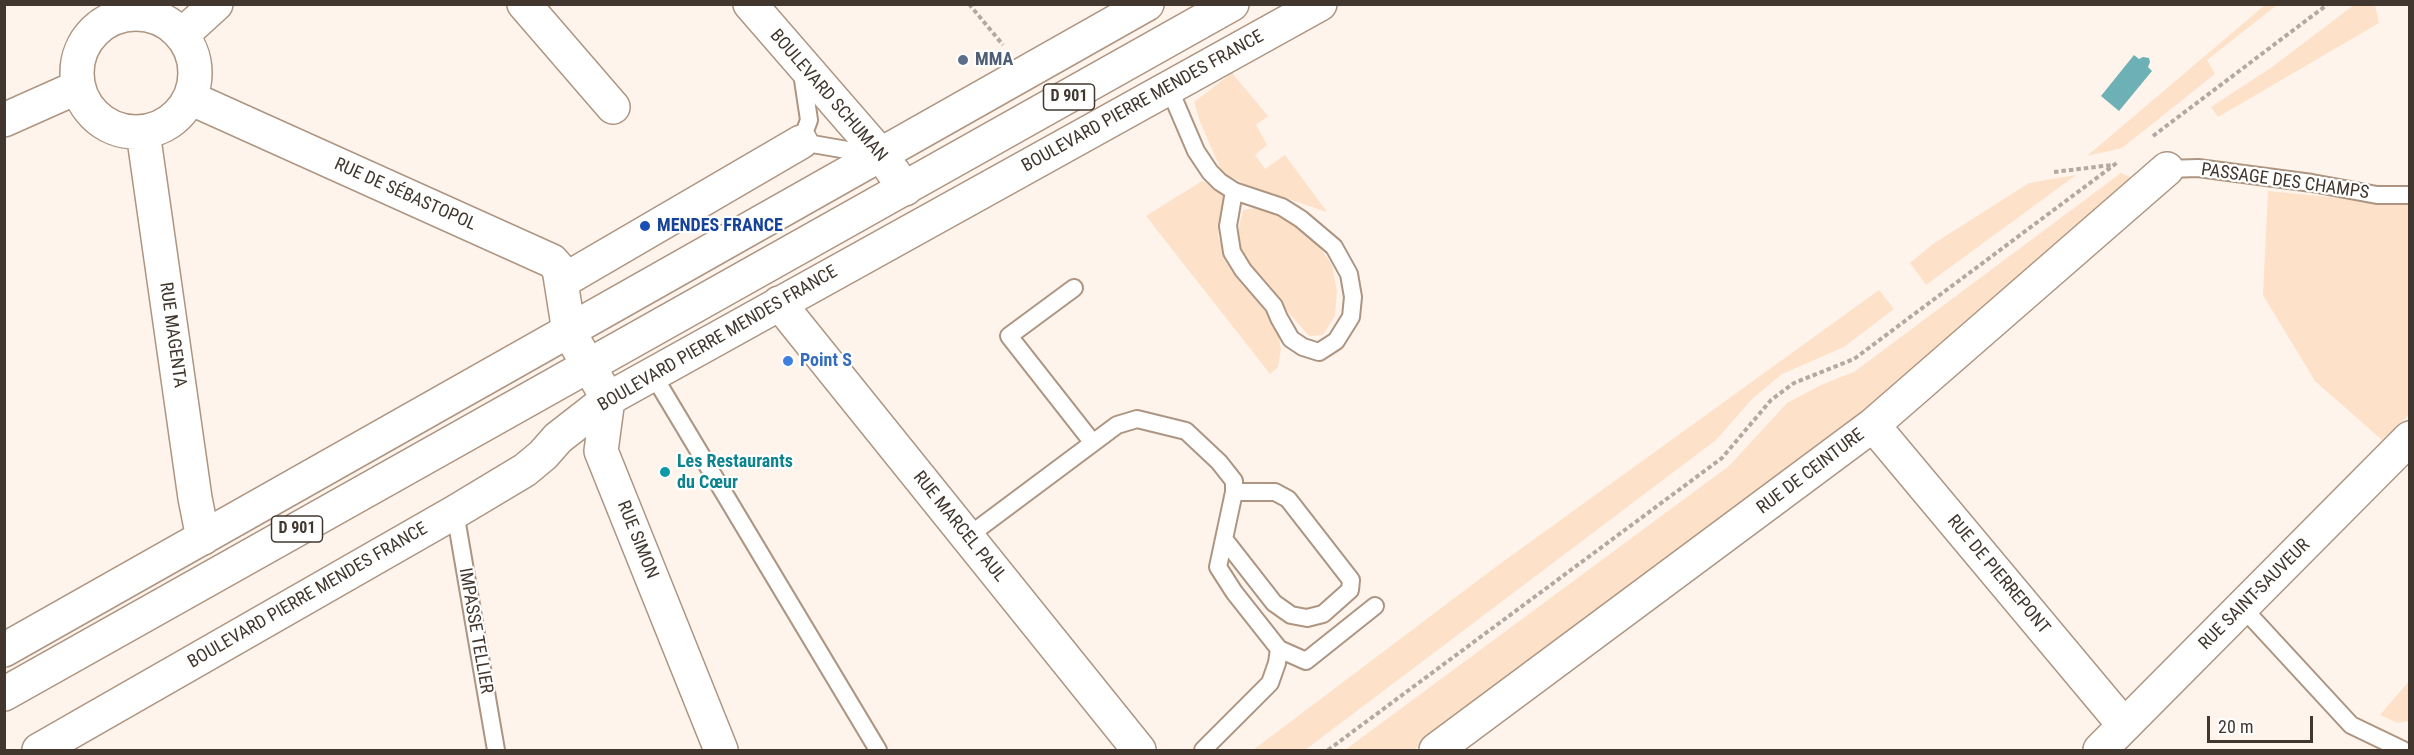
<!DOCTYPE html>
<meta charset="utf-8">
<style>
body{margin:0}
#map{position:relative;width:2414px;height:755px;overflow:hidden;background:#fef4eb;font-family:"Roboto Condensed",sans-serif}
canvas{display:block}
.frame{position:absolute;inset:0;border:6px solid #41372f;pointer-events:none}
.scale{position:absolute;left:2207px;top:716px;width:106px;height:27px;box-sizing:border-box;border:3px solid #41372f;border-top:0;padding-left:8px;font-size:18px;line-height:21px;white-space:nowrap;color:#41372f;-webkit-text-stroke:4px #fff;paint-order:stroke}
</style>
<div id="map">
<canvas width="2414" height="755"></canvas>
<div class="frame"></div>
<div class="scale">20 m</div>
</div>
<script>
const ctx = document.querySelector('canvas').getContext('2d');
ctx.lineJoin = 'round';
function paint(path, color) { ctx.fillStyle = color; ctx.fill(path, 'evenodd'); }
const toPath = rows => new Path2D(rows.map(r => 'M' + r).join(''));
function stroke(path, color, width, dash) { ctx.strokeStyle = color; ctx.lineWidth = width; ctx.lineCap = dash ? 'butt' : 'round'; ctx.setLineDash(dash || []); ctx.stroke(path); }
function label(font, color, halo, rows, align = 'center') {
  ctx.font = font + ' "Roboto Condensed",sans-serif'; ctx.lineWidth = 4.5; ctx.setLineDash([]); ctx.textBaseline = 'middle'; ctx.strokeStyle = halo; ctx.fillStyle = color; for (const [text, x, y, turn = 0] of rows) {
    ctx.save(); ctx.translate(x, y); ctx.rotate((+turn || 0) * Math.PI / 180); ctx.textAlign = isNaN(turn) ? turn : align; if (halo) ctx.strokeText(text, 0, 0); ctx.fillText(text, 0, 0); ctx.restore();
  }
}
const green = toPath([
 [2265,5,2277,5,2207,60,2215,74,2122,148,2087,156],
 [2354,5,2375,5,2379,23,2218,117,2211,107,2272,67],
 [1232,73,1268,116,1256,125,1267,145,1255,155,1265,169,1285,155,1327,212,1245,184,1222,172,1200,122,1194,102],
 [2121,173,2140,181,1864,410,1414,750,1345,750,1729,466,1787,403,1823,384,1854,372],
 [2076,175,1926,285,1910,263,1933,244,2029,183],
 [1202,181,1218,188,1226,196,1218,236,1229,264,1259,296,1276,322,1281,349,1278,367,1270,374,1146,216],
 [2268,191,2409,205,2409,415,2382,440,2315,381,2263,295],
 [1259,207,1284,215,1313,238,1332,265,1337,291,1335,316,1323,335,1309,336,1287,311,1271,287,1240,253,1239,227,1243,210],
 [1879,290,1894,309,1844,347,1782,374,1753,398,1716,440,1305,750,1253,750,1497,566],
 [2409,681,2409,721,2398,723,2380,715]
]);
const water = toPath([
 [2134,55,2139,59,2143,57,2149,58,2150,62,2148,67,2152,71,2119,111,2101,96]
]);
const path = toPath([
 [969,4,1003,45],
 [2153,136,2328,4],
 [2054,172,2112,165],
 [1328,750,1722,458,1771,400,1794,383,1854,359,2118,162]
]);
const service = toPath([
 [802,73,809,120,801,142,876,155],
 [1169,88,1196,151,1210,172,1220,182,1234,191,1282,207,1301,219,1334,247,1349,274,1353,297,1351,317,1336,341,1319,352,1303,347,1291,339,1279,318,1274,306,1243,270,1232,252,1228,226,1234,191],
 [2167,169,2198,168,2312,183,2377,195,2410,195],
 [1074,288,1009,336,1093,443],
 [652,373,878,750],
 [455,512,496,750],
 [967,537,1117,425,1137,419,1186,431,1219,462,1234,481,1234,492,1218,567,1234,592,1279,649,1277,663,1270,683,1203,750],
 [1224,539,1274,603,1291,615,1307,618,1323,614,1350,590,1351,580,1288,499,1275,492,1234,492],
 [2243,608,2351,725,2403,750],
 [1279,649,1306,661,1375,606]
]);
const minor = toPath([
 [524,4,613,107],
 '77 73a59 59 0 1 1 118 0a59 59 0 1 1-118 0Z',
 [182,35,216,4],
 [190,98,552,261,559,269,569,332,608,399,601,451,721,750],
 [4,120,78,87],
 [143,132,195,498,203,538],
 [561,282,801,142],
 [779,303,1139,750],
 [1873,425,2124,725],
 [39,750,455,512,525,470,543,455,558,438,608,399,1320,4],
 [1436,750,1873,425,2167,169]
]);
const tertiary = toPath([
 [750,4,882,156,905,189],
 [2100,750,2410,438]
]);
const primary = toPath([
 [4,650,1147,4],
 [4,694,1232,4]
]);
const markers = [
 [963,60,6,"#5c6f8a"],
 [645,226,6,"#1a4fb4"],
 [788,361,6,"#3f7fe0"],
 [665,472,6,"#0f9aa8"]
];
const shields = [
 [1069,97,51],
 [297,529,51]
];
const shieldNames = [
 ["D 901",1069,97],
 ["D 901",297,529]
];
const serviceNames = [
 ["MMA",975,60]
];
const streetNames = [
 ["BOULEVARD SCHUMAN",828,96,49],
 ["BOULEVARD PIERRE MENDES FRANCE",1143,102,-29],
 ["PASSAGE DES CHAMPS",2285,182,8],
 ["RUE DE SÉBASTOPOL",405,195,24],
 ["RUE MAGENTA",172,335,82],
 ["BOULEVARD PIERRE MENDES FRANCE",718,339,-30],
 ["RUE DE CEINTURE",1811,472,-37],
 ["RUE MARCEL PAUL",959,527,51],
 ["RUE SIMON",637,540,68],
 ["RUE DE PIERREPONT",1998,575,50],
 ["RUE SAINT-SAUVEUR",2255,595,-45],
 ["BOULEVARD PIERRE MENDES FRANCE",308,596,-30],
 ["IMPASSE TELLIER",475,631,80]
];
const transitNames = [
 ["MENDES FRANCE",657,226]
];
const shopNames = [
 ["Point S",800,361]
];
const cultureNames = [
 ["Les Restaurants",677,462],
 ["du Cœur",677,483]
];
paint(green, '#fde1c9');
paint(water, '#6db0b5');
stroke(service, '#ad9582', 20);
stroke(minor, '#ad9582', 36);
stroke(tertiary, '#ad9582', 36);
stroke(primary, '#ad9582', 36);
stroke(path, '#b3a9a1', 4, [4.5, 3]);
stroke(service, '#fff', 16);
stroke(minor, '#fff', 33);
stroke(tertiary, '#fff', 33);
stroke(primary, '#fff', 33);
for (const [x, y, r, color] of markers) { const dot = new Path2D(); dot.arc(x, y, r, 0, 2 * Math.PI); ctx.fillStyle = color; ctx.fill(dot); stroke(dot, '#fff', 2); }
for (const [x, y, w] of shields) { const box = new Path2D(); box.roundRect(x - w / 2, y - 13, w, 26, 4.5); ctx.fillStyle = '#fff'; ctx.fill(box); stroke(box, '#41372f', 1.5); }
label('bold 16px', '#41372f', null, shieldNames);
label('bold 18px', '#4e5e75', '#fff', serviceNames, 'left');
label('18px', '#41372f', '#fff', streetNames);
label('bold 18px', '#164399', '#fff', transitNames, 'left');
label('bold 18px', '#366cbe', '#fff', shopNames, 'left');
label('bold 18px', '#0d838f', '#fff', cultureNames, 'left');
</script>
